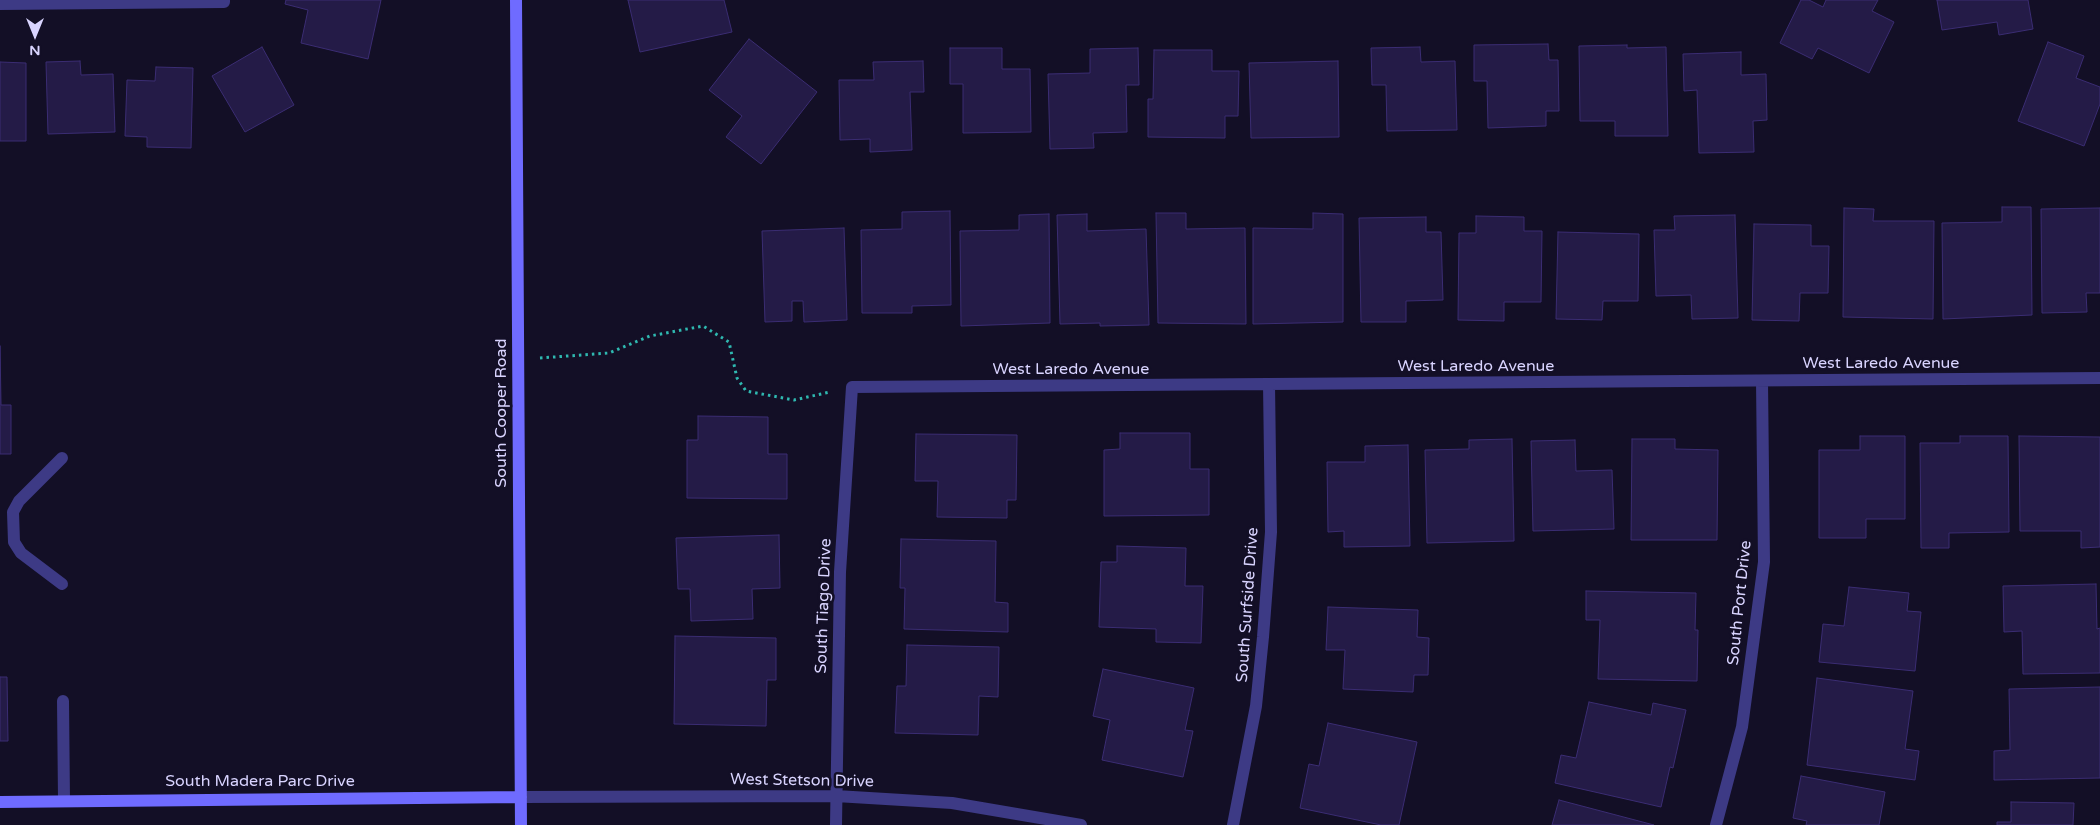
<!DOCTYPE html>
<style>
body{margin:0}
#map{position:relative;width:2100px;height:825px;overflow:hidden;background:#130f26;font-family:"Varela Round",sans-serif}
canvas{display:block}
.north{position:absolute;left:10px;top:10px;width:50px;height:50px;-webkit-text-stroke:4px #130f26;paint-order:stroke;rotate:180deg;font-size:14px;font-weight:700;line-height:20px;text-align:center;color:#d9d4ff}
.north::after{content:'';display:block;margin:auto;width:18px;height:22px;background:#d9d4ff;clip-path:polygon(50% 0,100% 100%,50% 72%,0 100%)}
</style>
<div id="map">
<canvas width="2100" height="825"></canvas>
<div class="north">N</div>
</div>
<script>
const ctx = document.querySelector('canvas').getContext('2d');
ctx.lineJoin = 'round';
function paint(path, color) { ctx.fillStyle = color; ctx.fill(path, 'evenodd'); }
const toPath = rows => new Path2D(rows.map(r => 'M' + r).join(''));
function stroke(path, color, width, dash) { ctx.strokeStyle = color; ctx.lineWidth = width; ctx.lineCap = dash ? 'butt' : 'round'; ctx.setLineDash(dash || []); ctx.stroke(path); }
function label(font, color, halo, rows, align = 'center') {
  ctx.font = font + ' "Varela Round",sans-serif'; ctx.lineWidth = 5; ctx.setLineDash([]); ctx.textBaseline = 'middle'; ctx.strokeStyle = halo; ctx.fillStyle = color; for (const [text, x, y, turn = 0] of rows) {
    ctx.save(); ctx.translate(x, y); ctx.rotate((+turn || 0) * Math.PI / 180); ctx.textAlign = isNaN(turn) ? turn : align; if (halo) ctx.strokeText(text, 0, 0); ctx.fillText(text, 0, 0); ctx.restore();
  }
}
const building = toPath([
 [286,0,381,0,368,59,301,43,308,10,285,4,286,0],
 [628,0,724,0,732,32,640,52,628,0],
 [1801,0,1809,0,1823,7,1826,0,1878,0,1872,11,1894,22,1869,73,1818,48,1812,59,1780,43,1801,0],
 [1937,0,2028,0,2033,29,1999,35,1997,22,1942,30,1937,0],
 [749,39,817,92,761,164,726,137,742,116,709,90,749,39],
 [2048,42,2084,56,2076,78,2100,87,2100,104,2084,146,2018,121,2048,42],
 [1548,44,1549,60,1558,60,1559,111,1546,111,1546,126,1488,128,1487,81,1474,81,1474,45,1548,44],
 [1627,45,1627,48,1666,47,1668,136,1615,136,1615,121,1580,121,1579,46,1627,45],
 [262,47,294,105,245,132,212,76,262,47],
 [1420,47,1421,62,1455,61,1457,130,1387,131,1386,85,1372,85,1371,48,1420,47],
 [950,48,1002,48,1002,69,1030,69,1031,132,963,133,963,84,950,84,950,48],
 [1138,48,1139,85,1126,85,1127,132,1093,133,1094,148,1050,149,1048,74,1090,73,1090,49,1138,48],
 [1154,50,1212,50,1212,71,1239,71,1238,116,1225,116,1225,138,1148,137,1148,99,1153,99,1154,50],
 [1741,52,1741,75,1766,74,1767,120,1753,121,1754,152,1699,153,1697,90,1684,91,1683,54,1741,52],
 [80,61,81,75,113,74,115,132,48,134,46,62,80,61],
 [923,61,924,92,910,92,912,150,870,152,870,139,840,140,839,80,874,80,873,62,923,61],
 [1338,61,1339,137,1251,138,1249,63,1338,61],
 [0,62,26,63,26,141,0,141,0,62],
 [156,67,193,68,191,148,147,147,147,137,125,136,127,80,155,81,156,67],
 [2002,207,2031,207,2032,315,1943,319,1942,223,2002,222,2002,207],
 [1844,208,1874,209,1873,221,1934,221,1933,319,1843,317,1844,208],
 [2100,208,2100,293,2086,293,2087,312,2042,313,2041,209,2100,208],
 [950,211,951,305,912,306,912,313,862,313,861,230,902,229,902,212,950,211],
 [1156,213,1186,213,1186,229,1245,228,1246,324,1158,323,1156,213],
 [1313,213,1343,214,1343,322,1253,324,1253,228,1313,229,1313,213],
 [1049,214,1050,323,961,326,960,231,1019,230,1019,215,1049,214],
 [1087,214,1087,231,1146,229,1149,325,1100,326,1100,323,1060,324,1057,215,1087,214],
 [1735,215,1738,318,1692,319,1691,295,1656,296,1654,230,1675,230,1674,216,1735,215],
 [1476,216,1524,217,1524,231,1542,231,1541,302,1504,302,1504,321,1458,320,1459,233,1476,233,1476,216],
 [1426,217,1426,232,1441,232,1443,300,1406,301,1406,322,1361,322,1359,218,1426,217],
 [1754,224,1811,225,1811,246,1829,246,1828,293,1800,293,1799,321,1752,320,1754,224],
 [844,228,847,320,804,322,803,301,792,301,792,321,765,322,762,231,844,228],
 [1558,232,1639,234,1638,301,1603,301,1602,320,1556,319,1558,232],
 [0,346,1,405,11,405,11,454,0,454,0,346],
 [698,416,768,417,768,454,787,454,787,499,687,498,687,440,698,440,698,416],
 [1120,433,1190,433,1190,469,1209,469,1209,515,1104,516,1104,450,1120,449,1120,433],
 [916,434,1017,435,1016,500,1007,500,1007,518,937,517,938,481,915,481,916,434],
 [1860,436,1905,436,1905,519,1866,519,1866,538,1819,538,1819,450,1860,450,1860,436],
 [1960,436,2008,436,2009,532,1949,533,1949,548,1921,548,1920,443,1960,443,1960,436],
 [2019,436,2100,437,2100,547,2081,548,2081,531,2020,531,2019,436],
 [1512,439,1514,541,1427,543,1425,450,1469,449,1469,440,1512,439],
 [1632,439,1675,439,1675,449,1718,450,1717,540,1631,540,1632,439],
 [1575,440,1576,471,1612,470,1614,529,1533,531,1531,441,1575,440],
 [1408,445,1410,546,1344,547,1344,531,1328,532,1327,462,1365,462,1365,446,1408,445],
 [779,535,780,588,752,589,753,619,691,621,690,589,678,589,676,538,779,535],
 [901,539,996,541,995,602,1008,603,1008,632,904,629,905,588,900,588,901,539],
 [1117,546,1186,548,1185,586,1203,586,1201,643,1156,642,1156,629,1099,627,1101,562,1117,562,1117,546],
 [2096,584,2097,629,2100,628,2100,673,2023,674,2022,631,2004,632,2003,586,2096,584],
 [1849,587,1909,593,1907,611,1921,612,1915,671,1819,662,1823,624,1844,626,1849,587],
 [1586,591,1696,593,1695,630,1698,630,1697,681,1598,679,1600,620,1586,620,1586,591],
 [1328,607,1418,610,1417,637,1429,638,1428,675,1414,675,1413,692,1343,689,1345,650,1326,650,1328,607],
 [675,636,776,638,776,680,767,680,766,726,674,724,675,636],
 [907,645,999,647,998,697,979,696,978,735,895,733,897,686,906,686,907,645],
 [1103,669,1194,688,1185,730,1193,731,1183,777,1102,760,1110,720,1093,716,1103,669],
 [0,677,7,677,8,741,0,741,0,677],
 [1817,678,1913,691,1905,749,1919,751,1915,780,1807,765,1817,678],
 [2100,687,2100,778,1994,780,1994,751,2010,750,2009,689,2100,687],
 [1589,702,1651,715,1653,703,1686,710,1673,768,1670,767,1661,807,1555,783,1561,755,1576,758,1589,702],
 [1328,723,1417,742,1399,825,1381,825,1300,808,1309,764,1319,766,1328,723],
 [1801,776,1885,792,1879,825,1806,825,1807,821,1793,818,1801,776],
 [1559,800,1654,825,1552,825,1559,800],
 [2011,802,2074,803,2073,825,1997,825,1997,822,2011,822,2011,802]
]);
const path = toPath([
 [540,358,609,353,650,336,703,326,729,342,737,378,746,391,794,400,830,392]
]);
const lane = toPath([
 [62,458,19,501,13,512,14,542,21,553,62,584],
 [63,701,64,800]
]);
const street = toPath([
 [0,4,224,2,224,0],
 [521,797,836,796,952,803,1081,825],
 [836,825,840,572,852,387,2100,378],
 [1233,825,1256,706,1263,637,1271,532,1269,384],
 [1716,825,1742,727,1764,562,1762,381]
]);
const secondary = toPath([
 [516,0,521,825],
 [0,802,521,797]
]);
const streetNames = [
 ["West Laredo Avenue",1881,364],
 ["West Laredo Avenue",1476,367],
 ["West Laredo Avenue",1071,370],
 ["South Cooper Road",502,413,-90],
 ["South Port Drive",1740,603,-84],
 ["South Surfside Drive",1248,605,-86],
 ["South Tiago Drive",824,606,-88],
 ["West Stetson Drive",802,781,1],
 ["South Madera Parc Drive",260,782]
];
paint(building, '#241b47');
stroke(building, '#3b2d73', 1);
stroke(path, '#2fb8b0', 3, [2.5, 4]);
stroke(lane, '#3d3a85', 12);
stroke(street, '#3d3a85', 12);
stroke(secondary, '#6f6bff', 12);
label('16px', '#d9d4ff', '#130f26', streetNames);
</script>
